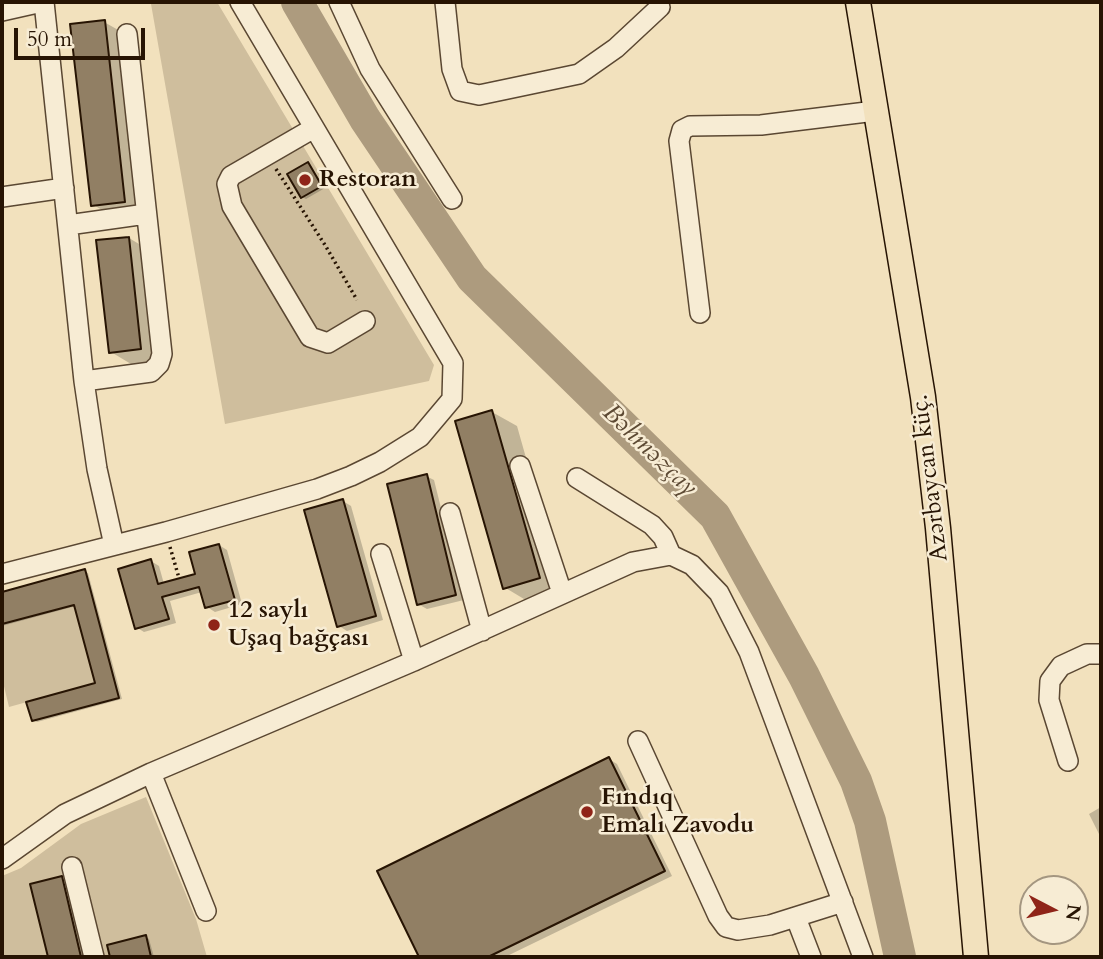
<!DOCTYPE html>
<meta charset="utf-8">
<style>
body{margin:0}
#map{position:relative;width:1103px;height:959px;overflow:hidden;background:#f2e1bd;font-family:Cardo,serif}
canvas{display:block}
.frame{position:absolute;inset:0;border:4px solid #271403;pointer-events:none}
.north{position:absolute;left:1019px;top:875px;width:70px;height:70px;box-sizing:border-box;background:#f7ecd4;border:2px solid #a49680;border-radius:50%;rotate:97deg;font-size:19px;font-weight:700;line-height:28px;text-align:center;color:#271403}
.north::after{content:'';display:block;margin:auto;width:24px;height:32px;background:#8f2418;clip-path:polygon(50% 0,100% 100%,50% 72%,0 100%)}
.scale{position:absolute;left:14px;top:28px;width:131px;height:32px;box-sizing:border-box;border:4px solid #271403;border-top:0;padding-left:9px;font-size:21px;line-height:24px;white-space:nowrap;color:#271403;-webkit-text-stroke:5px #f7ecd4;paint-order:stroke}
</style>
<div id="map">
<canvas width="1103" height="959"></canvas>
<div class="frame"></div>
<div class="north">N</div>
<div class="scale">50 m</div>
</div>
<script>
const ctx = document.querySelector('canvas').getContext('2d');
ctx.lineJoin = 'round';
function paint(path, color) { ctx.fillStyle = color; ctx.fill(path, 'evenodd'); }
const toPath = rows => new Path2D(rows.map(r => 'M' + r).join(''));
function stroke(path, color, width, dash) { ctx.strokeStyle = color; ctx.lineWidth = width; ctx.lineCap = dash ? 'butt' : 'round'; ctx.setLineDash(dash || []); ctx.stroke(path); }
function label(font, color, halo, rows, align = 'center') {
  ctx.font = font + ' Cardo,serif'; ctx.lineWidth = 5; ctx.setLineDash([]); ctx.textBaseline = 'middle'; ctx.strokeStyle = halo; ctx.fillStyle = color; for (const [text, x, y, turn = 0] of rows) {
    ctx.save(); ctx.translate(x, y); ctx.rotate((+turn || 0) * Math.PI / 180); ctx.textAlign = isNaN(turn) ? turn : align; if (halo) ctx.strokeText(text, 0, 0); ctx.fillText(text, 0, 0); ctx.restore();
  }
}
const green = toPath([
 [162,2,217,2,434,365,429,381,225,424,151,4],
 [74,605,95,683,9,707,2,678,2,624],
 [146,797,196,919,207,957,2,957,2,876,21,868,81,824]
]);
const shadow = toPath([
 [104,22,129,36,150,215,117,219,92,204],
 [308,164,325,188,306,199,302,197],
 [129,238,154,253,166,363,136,367,111,352],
 [492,412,517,426,564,592,529,602,504,587],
 [426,476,434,480,464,600,427,609,418,604],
 [343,501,351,506,383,620,347,631,339,626],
 [219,545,227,550,242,604,215,612,207,607,202,592,170,601,176,623,144,632,136,627,151,561,159,566,164,584,197,575],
 [84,571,88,573,122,699,37,722,33,720,97,685,76,606,2,626,2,593],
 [609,759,617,764,672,876,505,957,420,957,379,871],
 [1101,807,1101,838,1089,814],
 [61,878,78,888,96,957,50,957,32,885],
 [146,937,149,939,154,957,111,957,109,946]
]);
const river = toPath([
 [297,2,365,119,472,278,715,516,804,676,856,781,870,821,900,957]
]);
const building = toPath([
 [105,20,125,202,91,206,70,24,105,20],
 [308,162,322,186,301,198,287,174,308,162],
 [129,237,141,349,109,353,96,240,129,237],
 [492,410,540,578,503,589,455,421,492,410],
 [427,474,456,595,417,605,387,484,427,474],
 [343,499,376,616,337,627,304,510,343,499],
 [219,544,235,600,205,608,199,587,162,597,169,619,135,629,118,569,151,559,158,584,195,574,189,552,219,544],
 [85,569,119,698,32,721,26,702,95,683,74,605,2,624,2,592,85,569],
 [609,757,665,871,488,957,419,957,377,871,609,757],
 [62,876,81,957,48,957,30,884,62,876],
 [146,935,151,957,110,957,107,945,146,935]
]);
const path = toPath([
 [276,169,325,245,357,300],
 [170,547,179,578]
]);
const minor = toPath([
 [44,2,84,381,97,469,114,545],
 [339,2,370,69,452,199],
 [445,2,452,69,460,91,479,95,579,74,616,48,660,7],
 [2,11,42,2],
 [314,128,231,176,227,184,232,206,310,337,328,343,365,321],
 [2,197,64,188],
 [68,225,146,214],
 [700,313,679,141,682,130,690,126,761,125,875,111],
 [84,381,151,372,159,364,162,354,127,34],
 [520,466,562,593],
 [577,478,652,525,663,537,671,555],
 [450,513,482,631],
 [381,554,414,661],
 [2,574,166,532,317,489,351,476,380,462,420,437,452,399,453,363,240,2],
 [638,741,718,916,726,927,738,930,770,925,843,902],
 [1068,761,1049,700,1050,681,1061,666,1087,654,1101,654],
 [151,773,206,911],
 [2,859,65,814,151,773,414,661,633,562,671,555,692,565,719,593,749,652,863,957],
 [72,867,94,957],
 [796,918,811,957]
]);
const major = toPath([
 [858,2,923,397,938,528,976,957]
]);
const markers = [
 [305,180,7,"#8f2418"],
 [214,625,7,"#8f2418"],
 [587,812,7,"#8f2418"]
];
const poiNames = [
 ["Restoran",319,180],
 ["12 saylı",228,611],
 ["Uşaq bağçası",228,639],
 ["Fındıq",601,798],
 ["Emalı Zavodu",601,826]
];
const streetNames = [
 ["Azərbaycan küç.",931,478,-97]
];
const waterNames = [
 ["Bəhməzçay",649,451,44]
];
paint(green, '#cfbe9d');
paint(shadow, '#0003');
stroke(river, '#ad9b7e', 32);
paint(building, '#917f64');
stroke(building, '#271403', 2);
stroke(minor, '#5a4732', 22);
stroke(major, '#271403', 27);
stroke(path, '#271403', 3.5, [2, 3.5]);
stroke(minor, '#f7ecd4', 19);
stroke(major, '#f2e1bd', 24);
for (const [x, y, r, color] of markers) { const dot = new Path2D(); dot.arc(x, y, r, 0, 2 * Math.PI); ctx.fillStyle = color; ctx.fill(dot); stroke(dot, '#f7ecd4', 2.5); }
label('bold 24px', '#271403', '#f7ecd4', poiNames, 'left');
label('24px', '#271403', '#f7ecd4', streetNames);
label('italic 26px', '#5d4a34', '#f7ecd4', waterNames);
</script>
